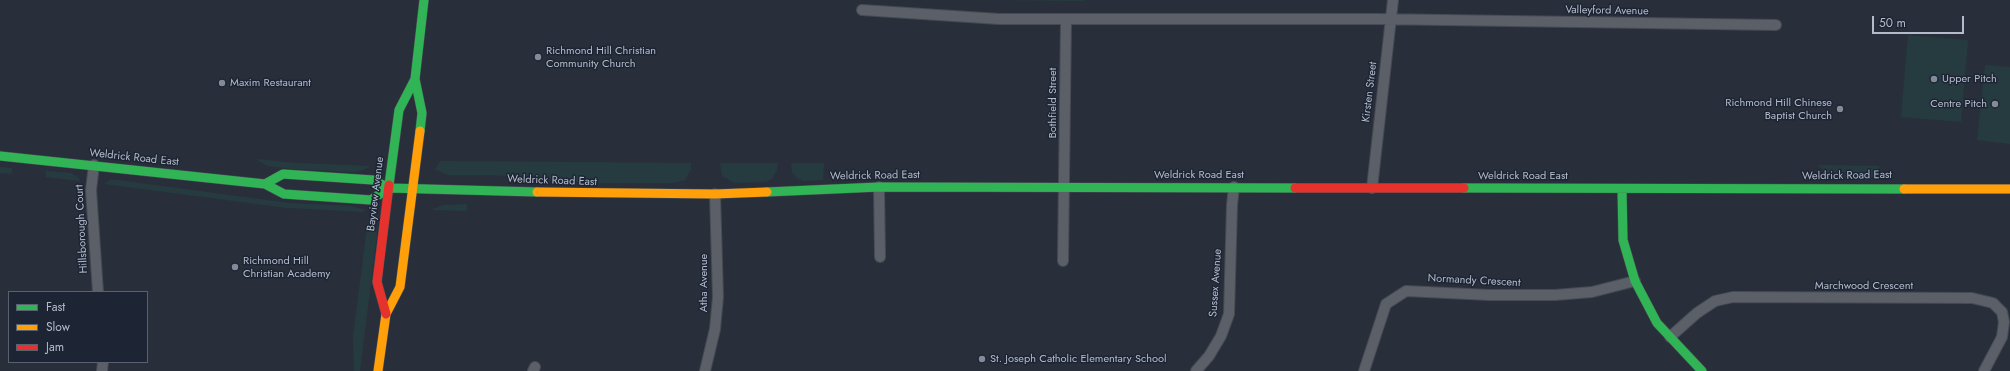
<!DOCTYPE html>
<style>
body{margin:0}
#map{position:relative;width:2010px;height:371px;overflow:hidden;background:#292f3a;font-family:Jost,sans-serif}
canvas{display:block}
.legend{position:absolute;left:8px;top:291px;width:140px;height:72px;box-sizing:border-box;background:#1d2535;border:1px solid #596171;margin:0;padding:5px 7px;list-style:none;font-size:12px;color:#b4bccb}
.legend li{display:flex;align-items:center;gap:8px;height:20px}
.legend b{width:20px;border:1px solid #596171}
.scale{position:absolute;left:1872px;top:16px;width:92px;height:18px;box-sizing:border-box;border:2px solid #b4bccb;border-top:0;padding-left:5px;font-size:12px;line-height:14px;white-space:nowrap;color:#b4bccb;-webkit-text-stroke:3px #1d2535;paint-order:stroke}
</style>
<div id="map">
<canvas width="2010" height="371"></canvas>
<ul class="legend">
<li><b style="height:5px;background:#30b455"></b>Fast</li>
<li><b style="height:5px;background:#ff9f0a"></b>Slow</li>
<li><b style="height:5px;background:#e5322d"></b>Jam</li>
</ul>
<div class="scale">50 m</div>
</div>
<script>
const ctx = document.querySelector('canvas').getContext('2d');
ctx.lineJoin = 'round';
function paint(path, color) { ctx.fillStyle = color; ctx.fill(path, 'evenodd'); }
const toPath = rows => new Path2D(rows.map(r => 'M' + r).join(''));
function stroke(path, color, width, dash) { ctx.strokeStyle = color; ctx.lineWidth = width; ctx.lineCap = dash ? 'butt' : 'round'; ctx.setLineDash(dash || []); ctx.stroke(path); }
function label(font, color, halo, rows, align = 'center') {
  ctx.font = font + ' Jost,sans-serif'; ctx.lineWidth = 3; ctx.setLineDash([]); ctx.textBaseline = 'middle'; ctx.strokeStyle = halo; ctx.fillStyle = color; for (const [text, x, y, turn = 0] of rows) {
    ctx.save(); ctx.translate(x, y); ctx.rotate((+turn || 0) * Math.PI / 180); ctx.textAlign = isNaN(turn) ? turn : align; if (halo) ctx.strokeText(text, 0, 0); ctx.fillText(text, 0, 0); ctx.restore();
  }
}
const green = toPath([
 [985,0,1085,0,1084,1],
 [1908,35,1968,40,1961,122,1901,117],
 [1985,65,2010,67,2010,144,1977,140],
 [256,159,296,163,370,166,363,170,354,172,293,169,267,166],
 [441,161,691,163,691,169,685,180,674,183,583,183,494,175,448,175,435,169],
 [720,163,778,163,777,170,772,179,766,182,734,183,722,176],
 [791,163,824,163,823,180,803,181,797,178,792,173],
 [1817,165,1880,166,1873,177,1865,180,1834,178],
 [0,167,12,168,12,174,0,173],
 [46,171,71,173,78,177,80,181,46,177],
 [110,180,118,180,289,203,351,206,365,210,364,212,287,208,104,184],
 [467,204,467,211,431,210,443,205],
 [372,217,375,222,377,234,360,371,354,371,353,337,368,220]
]);
const street = toPath([
 [862,10,999,19,1378,19,1776,25],
 [94,165,91,190,98,292],
 [879,187,880,257],
 [1372,188,1393,0],
 [1063,261,1066,20],
 [1670,337,1697,313,1715,301,1733,297,1972,298,1993,303,2002,312,2004,322,2002,337,1984,371],
 [102,371,103,362],
 [533,371,535,367],
 [705,371,715,329,718,297,715,194],
 [1196,371,1209,356,1221,336,1229,314,1232,205,1234,187],
 [1364,371,1386,304,1406,291,1489,295,1555,295,1592,292,1635,281]
]);
const fast = toPath([
 [420,131,422,113,415,79,424,0],
 [0,156,265,184,284,194,371,200,389,188],
 [265,184,283,174,373,180,389,188,537,192],
 [389,185,399,110,415,79],
 [1464,188,1904,189],
 [1622,189,1623,240,1635,281,1657,323,1702,371],
 [767,192,879,187,1295,188]
]);
const slow = toPath([
 [1904,189,2010,189],
 [537,192,715,194,767,192],
 [378,371,386,314,400,287,420,131]
]);
const jam = toPath([
 [1295,188,1464,188],
 [386,314,377,282,389,185]
]);
const markers = [
 [538,57,4,"#838b98"],
 [1934,79,4,"#838b98"],
 [222,83,4,"#838b98"],
 [1995,104,4,"#838b98"],
 [1840,109,4,"#838b98"],
 [235,267,4,"#838b98"],
 [982,359,4,"#838b98"]
];
const streetNames = [
 ["Valleyford Avenue",1607,11,1],
 ["Kirsten Street",1370,92,-83],
 ["Bothfield Street",1053,103,-90],
 ["Weldrick Road East",134,158,6],
 ["Weldrick Road East",1199,175],
 ["Weldrick Road East",875,176,-1],
 ["Weldrick Road East",1523,176],
 ["Weldrick Road East",1847,176,-1],
 ["Weldrick Road East",552,181,2],
 ["Bayview Avenue",376,194,-83],
 ["Hillsborough Court",82,229,-93],
 ["Normandy Crescent",1474,281,3],
 ["Atha Avenue",704,283,-90],
 ["Sussex Avenue",1216,283,-86],
 ["Marchwood Crescent",1864,286]
];
const poiNames = [
 ["Richmond Hill Christian",546,51],
 ["Community Church",546,64],
 ["Upper Pitch",1942,79],
 ["Maxim Restaurant",230,83],
 ["Richmond Hill Chinese",1832,103,"right"],
 ["Baptist Church",1832,116,"right"],
 ["Centre Pitch",1987,104,"right"],
 ["Richmond Hill",243,261],
 ["Christian Academy",243,274],
 ["St. Joseph Catholic Elementary School",990,359]
];
paint(green, '#263b40');
stroke(street, '#464a52', 12);
stroke(fast, '#464a52', 10);
stroke(slow, '#464a52', 10);
stroke(jam, '#464a52', 10);
stroke(street, '#5b5f67', 10);
stroke(fast, '#30b455', 9);
stroke(slow, '#ff9f0a', 9);
stroke(jam, '#e5322d', 9);
for (const [x, y, r, color] of markers) { const dot = new Path2D(); dot.arc(x, y, r, 0, 2 * Math.PI); ctx.fillStyle = color; ctx.fill(dot); stroke(dot, '#1d2535', 1.5); }
label('11px', '#b4bccb', '#1d2535', streetNames);
label('11px', '#b4bccb', '#1d2535', poiNames, 'left');
</script>
